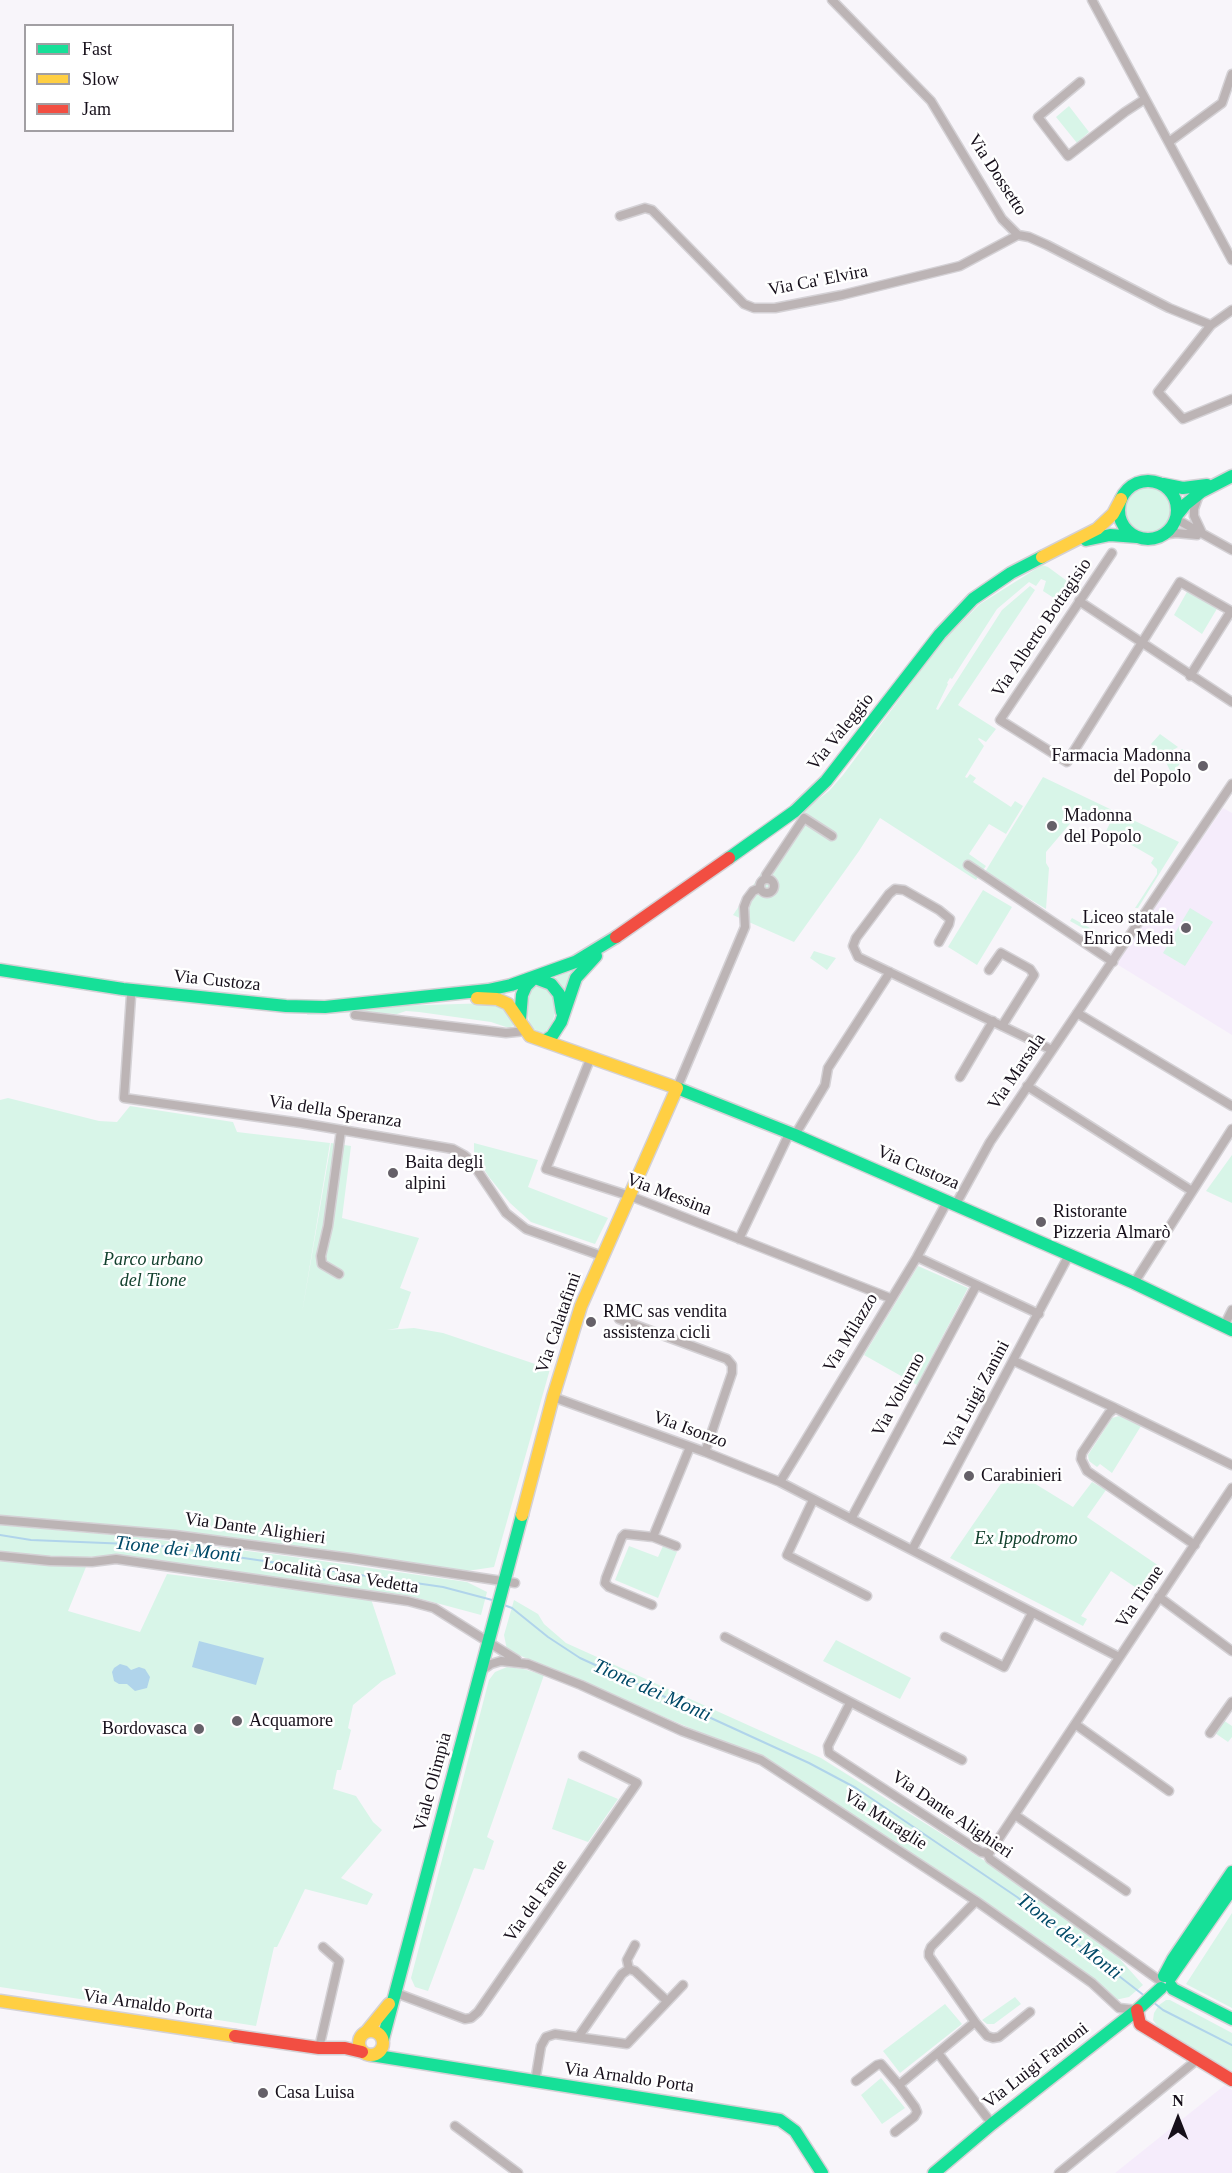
<!DOCTYPE html>
<meta charset="utf-8">
<style>
body{margin:0}
#map{position:relative;width:1232px;height:2173px;overflow:hidden;background:#f8f5fa;font-family:Georgia,serif}
canvas{display:block}
.legend{position:absolute;left:24px;top:24px;width:210px;height:108px;box-sizing:border-box;background:#fff;border:2px solid #a29fa3;margin:0;padding:8px 10px;list-style:none;font-size:18px;color:#160f1a}
.legend li{display:flex;align-items:center;gap:12px;height:30px}
.legend b{width:30px;border:2px solid #a29fa3}
.north{position:absolute;left:1148px;top:2089px;width:60px;height:60px;-webkit-text-stroke:4px #fff;paint-order:stroke;rotate:0deg;font-size:16px;font-weight:700;line-height:24px;text-align:center;color:#160f1a}
.north::after{content:'';display:block;margin:auto;width:21px;height:27px;background:#160f1a;clip-path:polygon(50% 0,100% 100%,50% 72%,0 100%)}
</style>
<div id="map">
<canvas width="1232" height="2173"></canvas>
<ul class="legend">
<li><b style="height:8px;background:#16e098"></b>Fast</li>
<li><b style="height:8px;background:#ffcf43"></b>Slow</li>
<li><b style="height:8px;background:#f24e42"></b>Jam</li>
</ul>
<div class="north">N</div>
</div>
<script>
const ctx = document.querySelector('canvas').getContext('2d');
ctx.lineJoin = 'round';
function paint(path, color) { ctx.fillStyle = color; ctx.fill(path, 'evenodd'); }
const toPath = rows => new Path2D(rows.map(r => 'M' + r).join(''));
function stroke(path, color, width, dash) { ctx.strokeStyle = color; ctx.lineWidth = width; ctx.lineCap = dash ? 'butt' : 'round'; ctx.setLineDash(dash || []); ctx.stroke(path); }
function label(font, color, halo, rows, align = 'center') {
  ctx.font = font + ' Georgia,serif'; ctx.lineWidth = 5; ctx.setLineDash([]); ctx.textBaseline = 'middle'; ctx.strokeStyle = halo; ctx.fillStyle = color; for (const [text, x, y, turn = 0] of rows) {
    ctx.save(); ctx.translate(x, y); ctx.rotate((+turn || 0) * Math.PI / 180); ctx.textAlign = isNaN(turn) ? turn : align; if (halo) ctx.strokeText(text, 0, 0); ctx.fillText(text, 0, 0); ctx.restore();
  }
}
const built = toPath([
 [1223,808,1232,813,1232,1035,1115,963],
 [1225,2085,1232,2090,1232,2173,1115,2173]
]);
const green = toPath([
 [1069,106,1089,132,1077,143,1056,117],
 '1125 510a23 23 0 1 1 46 0a23 23 0 1 1-46 0Z',
 [1042,565,1048,567,1067,581,1065,588,1068,589,1060,602,1043,591,1046,581,1041,579,1036,586,1029,582,997,609,952,679,950,678,947,683,948,684,936,709,938,710,1002,610,1030,586,1035,590,958,705,996,729,986,742,979,738,978,739,984,746,965,777,967,778,970,774,976,778,973,782,1011,807,1015,801,1023,806,1006,834,989,824,969,854,986,866,976,880,880,818,859,851,794,942,733,915,803,811,829,791,843,775,942,642,980,604],
 [1188,590,1218,607,1202,634,1174,615],
 [1160,734,1178,747,1162,757,1151,744],
 [1182,749,1187,753,1172,775,1165,760],
 [1043,777,1179,842,1138,908,1135,908,1157,874,1157,869,1151,863,1154,858,1116,836,1112,842,1105,838,1109,833,1106,831,1111,821,1079,813,1046,852,1046,863,1049,868,1046,909,985,872],
 [983,890,1012,907,977,965,948,947],
 [1190,908,1213,922,1185,966,1163,953],
 [1072,918,1108,938,1106,941,1070,921],
 [814,951,836,958,827,970,810,958],
 [572,970,574,971,566,993,564,994,554,981,556,977],
 [537,985,545,985,551,992,555,1000,556,1010,552,1023,545,1032,540,1033,530,1026,526,1005,532,988],
 [491,1003,507,1012,514,1022,514,1025,509,1028,491,1022,419,1012,406,1011,397,1014,363,1012,307,1015,308,1011,361,1007],
 [8,1098,99,1121,117,1122,130,1106,233,1122,237,1132,330,1143,302,1313,331,1143,351,1146,342,1218,419,1238,400,1288,411,1292,398,1328,387,1330,414,1328,443,1333,550,1369,494,1567,467,1571,129,1527,0,1516,0,1100],
 [474,1143,538,1160,528,1187,608,1218,595,1244,531,1222,510,1203,489,1177,474,1154],
 [1232,1155,1232,1203,1206,1191],
 [918,1266,968,1288,917,1385,864,1355],
 [1119,1416,1141,1426,1112,1473,1100,1464,1097,1467,1089,1461,1088,1455,1112,1418],
 [1011,1469,1073,1507,1092,1482,1106,1490,1087,1517,1162,1568,1152,1584,1146,1581,1141,1591,1111,1571,1081,1616,1087,1619,1083,1626,950,1558],
 [0,1525,137,1537,287,1556,467,1582,487,1592,481,1615,414,1597,114,1555,87,1557,45,1556,0,1552],
 [629,1546,658,1557,663,1546,677,1552,658,1598,615,1580],
 [0,1561,86,1567,68,1611,140,1632,167,1574,371,1599,396,1674,382,1681,353,1705,348,1728,351,1730,341,1770,337,1770,333,1789,356,1796,373,1822,382,1830,341,1878,373,1894,367,1905,305,1889,277,1947,274,1947,256,2026,136,2007,137,2001,130,2000,121,1999,120,2005,0,1987],
 [514,1600,538,1614,544,1624,566,1643,821,1758,985,1861,1119,1958,1143,1985,1129,1997,1115,2000,1088,1976,986,1903,779,1766,507,1650,504,1635],
 [836,1640,911,1678,900,1699,823,1661],
 [507,1667,523,1669,544,1675,487,1837,494,1841,484,1870,474,1868,428,1991,415,1987,411,1978,489,1680,495,1672],
 [1223,1720,1232,1726,1232,1737,1228,1742,1215,1733],
 [568,1778,618,1799,588,1842,552,1829],
 [1232,1913,1232,2008,1186,1984],
 [1015,1997,1021,2004,994,2024,987,2024,982,2020],
 [1166,2000,1170,2000,1232,2033,1232,2071,1161,2031,1153,2020,1154,2013,1159,2005],
 [945,2004,962,2024,900,2073,883,2051],
 [881,2078,905,2108,882,2124,861,2095]
]);
const water = toPath([
 [199,1641,264,1658,256,1685,192,1667],
 [120,1664,127,1666,131,1670,139,1667,145,1669,150,1677,147,1688,135,1691,127,1684,119,1684,114,1681,112,1672,114,1668]
]);
const stream = toPath([
 [0,1535,31,1540,154,1545,443,1587,496,1601],
 [504,1605,512,1608,548,1637,580,1658,809,1763,856,1788,1017,1897,1146,1997],
 [1153,2002,1163,2010,1232,2045]
]);
const street = toPath([
 [832,0,931,101,1002,219,1018,235,1029,237,1047,245,1169,308,1211,325],
 [1092,0,1232,260],
 [1080,82,1038,117,1068,156,1125,112,1145,99],
 [1169,142,1222,103,1232,74],
 [620,216,645,208,652,210,744,304,754,308,775,308,842,295,960,266,1018,235],
 [1232,310,1211,325,1158,392,1183,419,1232,399],
 [1199,495,1194,509,1194,516,1202,533],
 [1176,519,1232,550],
 [1162,535,1176,533,1197,535],
 [1112,553,1000,720,1067,762,1180,582,1231,611,1190,676],
 [1079,601,1232,702],
 [968,865,1113,962],
 '760 886a7 7 0 1 1 14 0a7 7 0 1 1-14 0Z',
 [766,879,766,875,804,818,832,836],
 [939,942,949,924,950,919,939,910,904,890,895,889,889,894,856,938,853,946,858,957,1052,1050],
 [989,970,1001,953,1030,969,1034,975,1002,1026],
 [131,996,124,1098,301,1123,453,1149,464,1155,471,1161,506,1213,526,1229,602,1256],
 [1077,1013,1232,1106],
 [355,1015,506,1033,526,1031],
 [591,1057,546,1169,630,1196,890,1298],
 [960,1077,993,1021],
 [1027,1086,1192,1191],
 [677,1088,745,927,744,907,747,899,753,891,760,888],
 [795,1135,825,1085,828,1068,890,972],
 [956,1204,990,1142,1232,784],
 [739,1239,790,1132],
 [917,1257,1039,1314],
 [339,1274,322,1264,321,1256,328,1226,341,1130],
 [1134,1283,1232,1129],
 [619,1319,727,1359,732,1365,732,1373,705,1452],
 [1224,1326,1232,1310],
 [1014,1361,1115,1408],
 [553,1397,705,1452,780,1482,1119,1657],
 [780,1482,917,1257,948,1200],
 [813,1500,787,1555,867,1596],
 [851,1519,976,1286],
 [0,1520,175,1535,350,1558,515,1583],
 [653,1537,676,1546],
 [1195,1545,1087,1471,1081,1459,1082,1453,1109,1413,1115,1408,1232,1465],
 [912,1550,1069,1255],
 [0,1556,50,1561,92,1562,116,1559,408,1601,434,1608,517,1660],
 [1159,1597,1232,1651],
 [652,1605,609,1587,605,1583,606,1578,622,1537,625,1534,653,1537,690,1447],
 [725,1637,962,1760],
 [945,1637,1004,1667,1032,1613],
 [481,1671,491,1664,501,1661,528,1664,581,1685,682,1731,761,1760,976,1901,1092,1983,1119,2008,1137,2010],
 [850,1703,828,1746,829,1753,981,1852,987,1853,990,1859,1159,1980],
 [1075,1724,1169,1791],
 [1210,1733,1232,1702],
 [1015,1815,1126,1891],
 [987,1853,990,1852,1232,1488],
 [629,1969,627,1960,635,1945],
 [396,1993,465,2019,471,2018,478,2012,637,1783,583,1756],
 [975,2022,987,2036,993,2038,999,2037,1030,2012],
 [579,2036,622,1974,629,1969,635,1971,667,2001],
 [319,2048,339,1961,323,1947],
 [938,2053,992,2124],
 [856,2081,877,2065,881,2064,899,2085,915,2107,917,2112,914,2117,895,2132],
 [535,2082,541,2046,546,2037,555,2034,627,2044,683,1985],
 [899,2085,975,2022,929,1956,929,1952,931,1947,976,1901],
 [455,2126,518,2173],
 [1059,2173,1198,2059]
]);
const fast = toPath([
 '1119 510a29 29 0 1 1 58 0a29 29 0 1 1-58 0Z',
 [1163,484,1183,488,1207,485],
 [1177,515,1186,504,1201,492,1232,476],
 [1086,540,1110,535,1137,537],
 [729,858,795,811,826,781,940,634,973,599,1011,573,1042,557],
 [0,970,123,989,286,1006,325,1007,488,990,511,985,575,962,616,937],
 [535,978,551,984,559,994,562,1012],
 [520,1019,522,995,526,986,534,978],
 [546,1040,552,1036,561,1022,576,978,596,956],
 [677,1088,795,1135,1134,1283,1232,1330],
 [1164,1976,1173,1959,1232,1872],
 [1170,1978,1232,1889],
 [1171,1986,1173,1989,1232,2019],
 [383,2039,522,1515],
 [371,2055,780,2120,795,2131,822,2173],
 [934,2173,992,2124,1137,2010,1161,1988]
]);
const slow = toPath([
 [1042,557,1097,529,1113,514,1121,499],
 [477,998,497,999,508,1004,530,1036,677,1088],
 [522,1515,553,1397,581,1306,677,1088],
 [0,2001,235,2036],
 '359 2043a12 12 0 1 1 24 0a12 12 0 1 1-24 0Z',
 [367,2031,389,2004]
]);
const jam = toPath([
 [616,937,729,858],
 [1137,2010,1140,2024,1232,2080],
 [235,2036,319,2048,345,2048,362,2052]
]);
const markers = [
 [1203,766,6,"#656068"],
 [1052,826,6,"#656068"],
 [1186,928,6,"#656068"],
 [393,1173,6,"#656068"],
 [1041,1222,6,"#656068"],
 [591,1322,6,"#656068"],
 [969,1476,6,"#656068"],
 [237,1721,6,"#656068"],
 [199,1729,6,"#656068"],
 [263,2093,6,"#656068"]
];
const streetNames = [
 ["Via Dossetto",997,175,57],
 ["Via Ca' Elvira",818,281,-11],
 ["Via Alberto Bottagisio",1042,628,-56],
 ["Via Valeggio",841,732,-51],
 ["Via Custoza",217,981,6],
 ["Via Marsala",1017,1072,-56],
 ["Via della Speranza",335,1112,9],
 ["Via Custoza",918,1168,23],
 ["Via Messina",669,1195,21],
 ["Via Calatafimi",559,1323,-71],
 ["Via Milazzo",851,1333,-59],
 ["Via Volturno",899,1395,-62],
 ["Via Luigi Zanini",977,1395,-62],
 ["Via Isonzo",690,1430,20],
 ["Via Dante Alighieri",255,1529,8],
 ["Località Casa Vedetta",341,1576,9],
 ["Via Tione",1140,1597,-56],
 ["Viale Olimpia",433,1782,-75],
 ["Via Dante Alighieri",952,1815,34],
 ["Via Muraglie",885,1820,33],
 ["Via del Fante",536,1901,-55],
 ["Via Arnaldo Porta",148,2005,8],
 ["Via Luigi Fantoni",1036,2066,-38],
 ["Via Arnaldo Porta",629,2078,8]
];
const poiNames = [
 ["Farmacia Madonna",1191,756,"right"],
 ["del Popolo",1191,777,"right"],
 ["Madonna",1064,816],
 ["del Popolo",1064,837],
 ["Liceo statale",1174,918,"right"],
 ["Enrico Medi",1174,939,"right"],
 ["Baita degli",405,1163],
 ["alpini",405,1184],
 ["Ristorante",1053,1212],
 ["Pizzeria Almarò",1053,1233],
 ["RMC sas vendita",603,1312],
 ["assistenza cicli",603,1333],
 ["Carabinieri",981,1476],
 ["Acquamore",249,1721],
 ["Bordovasca",187,1729,"right"],
 ["Casa Luisa",275,2093]
];
const parkNames = [
 ["Parco urbano",153,1260],
 ["del Tione",153,1281],
 ["Ex Ippodromo",1026,1539]
];
const waterNames = [
 ["Tione dei Monti",178,1550,6],
 ["Tione dei Monti",652,1691,24],
 ["Tione dei Monti",1069,1937,38]
];
paint(built, '#f5ecfb');
paint(green, '#d8f5e8');
paint(water, '#b0d4eb');
stroke(stream, '#b0d4eb', 2);
stroke(street, '#d4d1d5', 11);
stroke(fast, '#d4d1d5', 15);
stroke(slow, '#d4d1d5', 15);
stroke(jam, '#d4d1d5', 15);
stroke(street, '#bcb4b5', 8);
stroke(fast, '#16e098', 12);
stroke(slow, '#ffcf43', 12);
stroke(jam, '#f24e42', 12);
for (const [x, y, r, color] of markers) { const dot = new Path2D(); dot.arc(x, y, r, 0, 2 * Math.PI); ctx.fillStyle = color; ctx.fill(dot); stroke(dot, '#fff', 2); }
label('18px', '#160f1a', '#fff', streetNames);
label('18px', '#160f1a', '#fff', poiNames, 'left');
label('italic 18px', '#13412e', '#fff', parkNames);
label('italic 20px', '#004967', '#fff', waterNames);
</script>
